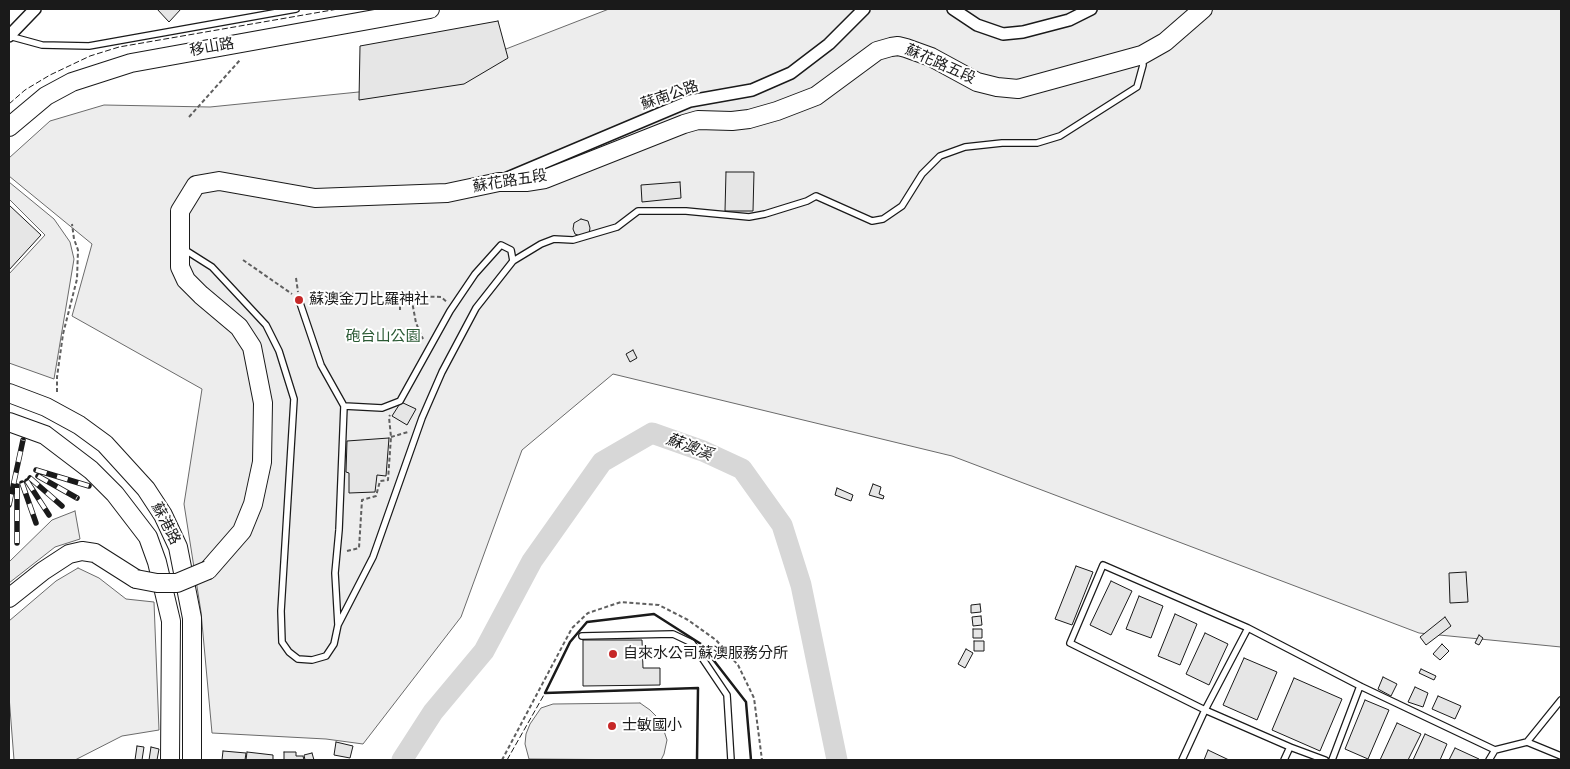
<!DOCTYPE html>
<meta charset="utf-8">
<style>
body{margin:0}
#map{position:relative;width:1570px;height:769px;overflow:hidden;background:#fff;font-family:Jost,sans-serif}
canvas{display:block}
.frame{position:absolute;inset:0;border:10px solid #1a1a1a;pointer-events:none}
</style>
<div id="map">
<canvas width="1570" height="769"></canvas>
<div class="frame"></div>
</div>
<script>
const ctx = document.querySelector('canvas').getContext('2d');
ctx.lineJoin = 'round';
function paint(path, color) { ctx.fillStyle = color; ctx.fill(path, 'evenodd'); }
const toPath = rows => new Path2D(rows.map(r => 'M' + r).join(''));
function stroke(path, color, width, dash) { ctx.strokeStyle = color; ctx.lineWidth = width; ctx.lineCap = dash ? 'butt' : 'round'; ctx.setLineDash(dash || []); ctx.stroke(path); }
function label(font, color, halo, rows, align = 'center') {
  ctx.font = font + ' Jost,"Noto Sans TC",sans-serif'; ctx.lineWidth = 4; ctx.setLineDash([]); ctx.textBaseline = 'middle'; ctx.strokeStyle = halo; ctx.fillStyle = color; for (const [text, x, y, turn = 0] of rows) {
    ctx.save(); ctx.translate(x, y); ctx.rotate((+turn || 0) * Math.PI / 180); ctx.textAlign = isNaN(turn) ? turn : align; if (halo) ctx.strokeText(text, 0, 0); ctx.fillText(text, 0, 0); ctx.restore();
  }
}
const built = toPath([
 [609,9,1561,9,1561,647,1419,633,952,456,613,374,522,450,461,617,363,744,326,739,212,733,201,612,184,504,202,389,72,316,92,244,9,176,9,158,50,121,104,105,210,107,408,87,609,9],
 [9,182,54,219,70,242,74,259,54,379,9,363,9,274,45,235,9,199,9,182],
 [75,511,80,539,55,547,9,583,9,562,52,520,75,511],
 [78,568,99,578,126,599,154,602,159,730,122,736,75,760,14,760,9,696,9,621,56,581,78,568],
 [640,703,650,710,657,717,663,728,667,740,664,754,661,760,529,759,525,744,526,734,530,724,541,708,553,704,640,703]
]);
const river = toPath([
 [402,760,433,712,484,651,532,561,602,462,652,433,703,451,742,469,782,525,801,585,837,760]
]);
const building = toPath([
 [157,9,181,9,169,22,157,9],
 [498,21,508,58,464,84,359,100,360,46,498,21],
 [726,172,754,172,753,211,725,211,726,172],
 [680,182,681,198,642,202,641,185,680,182],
 [9,205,41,235,9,270,9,205],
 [581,219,588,221,590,228,589,234,580,236,575,234,573,229,574,223,581,219],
 [633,350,637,358,630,362,626,354,633,350],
 [401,402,416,409,407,425,392,416,401,402],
 [389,438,386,476,377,475,375,492,349,493,349,473,346,472,347,441,389,438],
 [873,484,881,487,879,494,884,496,883,499,869,495,873,484],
 [837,488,853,495,851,501,835,495,837,488],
 [1076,566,1093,572,1072,625,1055,619,1076,566],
 [1466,572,1468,602,1450,603,1449,573,1466,572],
 [1111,581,1132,591,1111,635,1090,625,1111,581],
 [1139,596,1163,606,1151,638,1126,629,1139,596],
 [980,604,981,612,971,613,971,605,980,604],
 [1175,614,1197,624,1180,665,1158,656,1175,614],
 [981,616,982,625,973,626,972,617,981,616],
 [1445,617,1451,626,1426,645,1420,637,1445,617],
 [973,629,982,629,982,638,973,638,973,629],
 [1205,633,1228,644,1209,685,1186,674,1205,633],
 [1479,635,1483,638,1479,645,1475,643,1479,635],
 [583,640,642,640,643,668,660,668,660,685,583,686,583,640],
 [974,641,984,641,984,651,974,651,974,641],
 [1442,644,1449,651,1440,660,1433,654,1442,644],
 [966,649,973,653,965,668,958,664,966,649],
 [1244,658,1277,672,1257,720,1223,705,1244,658],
 [1421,669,1436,676,1434,680,1419,673,1421,669],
 [1383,677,1397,684,1391,696,1378,689,1383,677],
 [1294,678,1342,699,1320,751,1272,730,1294,678],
 [1415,687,1428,693,1423,707,1408,702,1415,687],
 [1438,696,1461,706,1455,719,1432,709,1438,696],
 [1365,700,1389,710,1368,759,1345,749,1365,700],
 [1397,723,1421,734,1408,760,1380,760,1397,723],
 [1425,734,1447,744,1440,760,1413,760,1425,734],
 [336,742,353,746,350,758,334,755,336,742],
 [137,746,144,747,142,760,135,760,137,746],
 [151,747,159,749,157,760,149,760,151,747],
 [1455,748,1479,759,1478,760,1449,760,1455,748],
 [1208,750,1229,760,1204,760,1208,750],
 [223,751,246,753,245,760,222,760,223,751],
 [247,752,273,755,273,760,246,760,247,752],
 [284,752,296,752,296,756,303,756,304,760,284,760,284,752],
 [312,753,314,760,305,760,304,755,312,753]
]);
const path = toPath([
 [189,117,240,60],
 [243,260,292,294],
 [296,278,298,292],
 [401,296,411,296,416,323,423,339],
 [411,296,441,297,447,302],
 [310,306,315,292,400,296,400,310],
 [57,392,57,377,63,334,77,279,78,250,74,239,72,224],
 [391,437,408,432],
 [347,551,359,548,362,500,376,496,380,481,388,480,391,437,389,417,390,415],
 [502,760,572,628,588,613,621,602,659,605,688,620,716,640,738,665,754,698,762,760]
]);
const lane = toPath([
 [9,36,42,45,89,46,296,9],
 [182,248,212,267,266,325,279,351,294,399,281,611,282,642,289,652,298,659,312,660,326,656,334,644,338,625,373,557,422,418,442,372,476,308,513,261,541,244,554,239,573,240,617,227,638,211,686,211,749,217,765,214,807,201,816,196,872,221,883,219,902,206,922,174,940,156,965,147,1002,143,1037,143,1060,136,1137,87,1143,65,1142,57],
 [299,300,321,365,344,406,339,530,335,573,338,625],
 [344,406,382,408,400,401,450,311,475,274,501,245,511,250,513,261],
 [582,636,673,634,692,643,727,695,731,760],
 [1527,742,1561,700],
 [1290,747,1205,710,1070,643,1103,565,1248,628,1360,686,1495,750,1489,760],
 [1495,750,1527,742,1561,756],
 [1182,760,1205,710,1248,628],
 [1284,760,1290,747,1325,760],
 [1332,760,1360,686]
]);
const street = toPath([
 [953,9,977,25,1003,34,1023,32,1069,20,1091,9],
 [9,36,35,9],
 [505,179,690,101,752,90,791,73,829,44,864,9]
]);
const primary = toPath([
 [9,127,46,96,72,82,131,63,430,9],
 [9,393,46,407,79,425,105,444,146,489,163,515,178,547,192,618,192,760],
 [9,422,45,435,91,470,115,494,148,537,157,562,171,621,170,760],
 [208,570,242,531,253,504,262,462,263,403,252,347,239,327,201,295,186,280,180,267,180,211,196,185,219,181,315,198,447,193,499,182,526,182,545,179,684,124,698,120,732,121,749,119,777,111,816,96,877,51,891,47,898,46,906,48,931,57,977,82,997,87,1018,89,1142,55,1165,42,1203,9],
 [9,598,43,571,69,554,82,551,95,553,136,579]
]);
const rail = toPath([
 [36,470,89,486],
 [38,476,77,498],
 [30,478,62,506],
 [27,481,49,515],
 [22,483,36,523],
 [9,505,23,440],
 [17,543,17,486]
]);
const primaryBridge = toPath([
 [136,579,157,583,177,583,208,570]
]);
const fence = toPath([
 [9,104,25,90,50,75,90,56,119,47,338,9],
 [507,760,545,693,698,688,697,760]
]);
const wall = toPath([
 [697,760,698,688,545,693,570,642,587,622,654,614,701,644,746,702,751,760]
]);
const markers = [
 [299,300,5,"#c62828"],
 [613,654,5,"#c62828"],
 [612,726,5,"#c62828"]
];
const streetNames = [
 ["移山路",212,48,-10],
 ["蘇花路五段",940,65,24],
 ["蘇南公路",670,96,-19],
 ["蘇花路五段",510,182,-9],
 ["蘇港路",165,524,63]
];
const poiNames = [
 ["蘇澳金刀比羅神社",309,300],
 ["自來水公司蘇澳服務分所",623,654],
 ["士敏國小",622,726]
];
const parkNames = [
 ["砲台山公園",383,337]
];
const waterNames = [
 ["蘇澳溪",689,448,21]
];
paint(built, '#ededed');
stroke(built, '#6a6a6a', 1);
stroke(river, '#d7d7d7', 21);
paint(building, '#e6e6e6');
stroke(building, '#1a1a1a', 1);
stroke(lane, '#1a1a1a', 8);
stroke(street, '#1a1a1a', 14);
stroke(primary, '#1a1a1a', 20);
stroke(path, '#5f5f5f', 2, [4, 2.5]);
stroke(lane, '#fff', 5.5);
stroke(street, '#fff', 11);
stroke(primary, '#fff', 18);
stroke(rail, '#1a1a1a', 5.5);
stroke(rail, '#fff', 4, [11]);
stroke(primaryBridge, '#1a1a1a', 20, []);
stroke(primaryBridge, '#fff', 18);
stroke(fence, '#1a1a1a', 1, [6, 2.5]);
stroke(wall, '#1a1a1a', 2.5);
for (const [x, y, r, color] of markers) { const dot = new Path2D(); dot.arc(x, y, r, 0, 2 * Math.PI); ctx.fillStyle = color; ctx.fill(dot); stroke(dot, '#fff', 2); }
label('15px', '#1a1a1a', '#fff', streetNames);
label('15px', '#1a1a1a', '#fff', poiNames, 'left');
label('15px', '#2b5a34', '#fff', parkNames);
label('italic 16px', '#1a1a1a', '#fff', waterNames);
</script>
